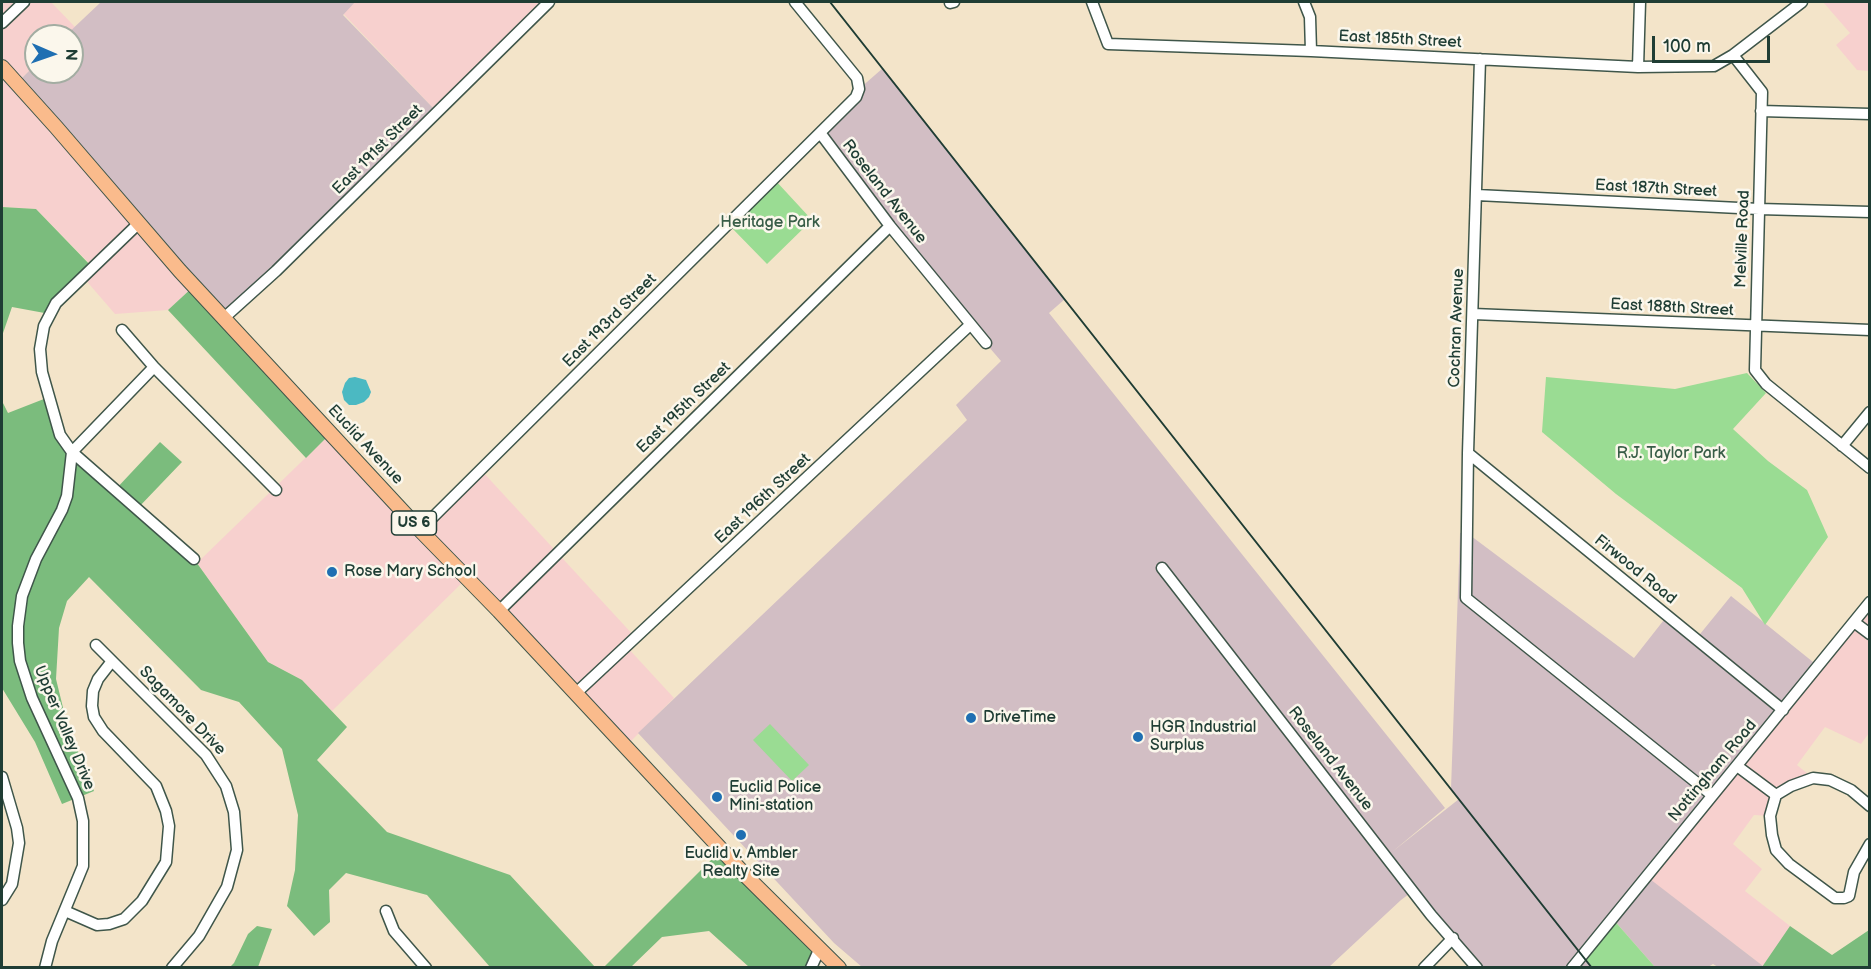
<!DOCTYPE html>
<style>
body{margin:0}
#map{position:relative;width:1871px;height:969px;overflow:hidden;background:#f3e4c9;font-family:"Balsamiq Sans",sans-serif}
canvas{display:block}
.frame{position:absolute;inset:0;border:3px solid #1f3d34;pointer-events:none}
.north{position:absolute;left:24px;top:24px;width:60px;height:60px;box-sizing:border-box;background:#fbf7ec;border:2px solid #a3ada2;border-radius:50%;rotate:92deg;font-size:16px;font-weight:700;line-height:24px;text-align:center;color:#1f3d34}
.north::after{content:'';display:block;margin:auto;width:21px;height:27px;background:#1f6fb2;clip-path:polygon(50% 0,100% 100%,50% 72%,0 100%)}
.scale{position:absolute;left:1652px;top:36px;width:118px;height:27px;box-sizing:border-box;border:3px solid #1f3d34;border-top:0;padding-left:8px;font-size:18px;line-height:21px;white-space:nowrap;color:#1f3d34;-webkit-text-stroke:4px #fbf7ec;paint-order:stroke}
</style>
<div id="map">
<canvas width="1871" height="969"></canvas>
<div class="frame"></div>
<div class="north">N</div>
<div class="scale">100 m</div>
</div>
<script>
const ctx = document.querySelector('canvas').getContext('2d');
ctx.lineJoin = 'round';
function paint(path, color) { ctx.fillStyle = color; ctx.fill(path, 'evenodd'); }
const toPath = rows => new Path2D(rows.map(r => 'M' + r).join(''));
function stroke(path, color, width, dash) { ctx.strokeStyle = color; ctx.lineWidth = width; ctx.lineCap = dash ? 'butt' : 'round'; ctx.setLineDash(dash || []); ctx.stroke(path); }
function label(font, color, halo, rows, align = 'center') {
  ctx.font = font + ' "Balsamiq Sans",sans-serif'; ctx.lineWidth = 5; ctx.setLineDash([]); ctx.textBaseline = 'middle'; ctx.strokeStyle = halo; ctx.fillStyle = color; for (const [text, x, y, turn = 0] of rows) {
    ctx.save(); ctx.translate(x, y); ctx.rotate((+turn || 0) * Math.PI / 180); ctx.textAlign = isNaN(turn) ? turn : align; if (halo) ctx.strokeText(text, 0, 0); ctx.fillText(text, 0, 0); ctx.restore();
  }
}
const built = toPath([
 [2,2,51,2,75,27,65,36,36,36,36,64,17,83,194,286,168,310,115,314,83,277,93,267,36,209,2,207],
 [341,2,549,2,437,112,336,6],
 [1823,2,1869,2,1869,71,1857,70,1836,45,1850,33],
 [331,433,421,529,481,470,636,638,627,647,674,698,625,747,467,578,332,711,302,680,268,662,197,563],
 [1869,602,1869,733,1861,744,1825,727,1797,765,1813,778,1776,794,1770,816,1754,815,1733,844,1762,869,1745,891,1790,926,1763,966,1645,876]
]);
const industrial = toPath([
 [101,2,355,2,343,15,437,112,225,317,17,83,36,64,36,72,72,72,72,36,65,36],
 [883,68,1065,299,1049,313,1445,808,1392,852,1459,799,1451,789,1460,533,1467,533,1634,658,1667,616,1696,639,1731,596,1818,666,1646,876,1763,966,1762,967,1718,967,1713,964,1708,967,1655,967,1612,918,1583,955,1592,967,1477,967,1413,891,1401,900,1329,967,862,967,834,943,638,733,967,420,956,405,1001,361,970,325,821,134,859,89]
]);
const green = toPath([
 [775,180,812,220,767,264,729,225],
 [1747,373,1766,393,1733,429,1768,461,1807,490,1828,537,1765,625,1742,588,1616,494,1542,432,1546,377,1675,389],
 [770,724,809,765,792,781,753,740],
 [1612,918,1655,967,1592,967,1583,955]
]);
const forest = toPath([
 [2,207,36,209,93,268,50,314,12,307,2,336],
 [194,286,331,433,306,458,168,310],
 [49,397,60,435,115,490,160,442,182,462,137,509,194,559,268,662,302,680,347,727,317,760,387,832,510,875,595,967,490,967,427,895,346,873,329,890,330,922,314,936,287,906,295,870,298,815,282,749,239,702,201,690,89,577,67,601,59,628,56,679,67,724,94,791,62,804,35,742,2,688,2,401,8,413],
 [721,850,819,950,804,967,749,967,709,931,662,937,631,967,603,968],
 [257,926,272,929,258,967,230,967,234,963,248,934],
 [1790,926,1832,955,1869,930,1869,967,1762,967]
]);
const water = toPath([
 [355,377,366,380,371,392,369,397,364,402,356,405,349,405,344,400,342,392,345,383,349,378]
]);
const minor = toPath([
 [950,2,950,3,954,2],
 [1092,2,1108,44,1311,51,1638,67,1714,66,1733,55,1802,2],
 [1304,2,1310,17,1311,51],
 [2,23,24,2],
 [1733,55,1762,92,1755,370,1766,384,1870,468],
 [1480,59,1468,453,1466,598,1712,795],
 [1638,67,1640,2],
 [1761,111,1870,114],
 [821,134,890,226,986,343],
 [1477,195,1759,209,1870,212],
 [1473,314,1870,330],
 [225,317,276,271,549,2],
 [122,330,154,367,276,490],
 [154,367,72,452,194,559],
 [1842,446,1870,412],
 [1468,453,1783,710],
 [420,530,856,97,859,89,857,78,795,2],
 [1162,568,1431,915,1477,968],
 [499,611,890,226],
 [1854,622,1870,634],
 [96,645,206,755,226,786,234,812,237,850,227,887,199,936,172,968],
 [575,694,970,325],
 [1737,766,1776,795,1770,816,1772,835,1776,850,1789,864,1835,898,1844,898,1849,896,1854,872,1870,844],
 [2,777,17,828,19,843,12,884,2,900],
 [1776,795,1791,786,1813,778,1830,780,1851,790,1870,806],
 [65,911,97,925,109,924,124,919,142,901,166,862,169,826,166,811,156,786,103,731,94,717,92,706,93,691,98,679,112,661],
 [386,911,394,931,426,968],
 [45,968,52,941,83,866,83,821,78,798,32,698,20,661,18,643,18,626,22,596,36,559,62,510,67,496,72,452,60,435,42,372,40,349,44,326,56,303,138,224],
 [811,968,819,950],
 [1424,968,1453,938],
 [1572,968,1870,602]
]);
const major = toPath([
 [2,67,56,127,180,271,420,530,499,611,747,877,839,968]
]);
const rail = toPath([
 [830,2,1592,968]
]);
const markers = [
 [332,572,6,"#1f6fb2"],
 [971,718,6,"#1f6fb2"],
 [1138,737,6,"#1f6fb2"],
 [717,797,6,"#1f6fb2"],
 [741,835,6,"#1f6fb2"]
];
const shields = [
 [414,523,45]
];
const shieldNames = [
 ["US 6",414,523]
];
const streetNames = [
 ["East 185th Street",1400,40,3],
 ["East 191st Street",378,150,-45],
 ["East 187th Street",1656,189,3],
 ["Roseland Avenue",884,192,52],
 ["Melville Road",1743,239,-88],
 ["East 188th Street",1672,308,3],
 ["East 193rd Street",610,321,-45],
 ["Cochran Avenue",1457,328,-88],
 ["East 195th Street",684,408,-44],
 ["Euclid Avenue",365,445,47],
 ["East 196th Street",763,499,-43],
 ["Firwood Road",1635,570,39],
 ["Sagamore Drive",182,711,46],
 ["Upper Valley Drive",64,728,67],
 ["Roseland Avenue",1330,759,52],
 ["Nottingham Road",1713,771,-50]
];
const parkNames = [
 ["Heritage Park",770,223],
 ["R.J. Taylor Park",1671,454]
];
const poiNames = [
 ["Rose Mary School",344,572],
 ["DriveTime",983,718],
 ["HGR Industrial",1150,728],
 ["Surplus",1150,746],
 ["Euclid Police",729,788],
 ["Mini-station",729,806],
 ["Euclid v. Ambler",741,854,"center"],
 ["Realty Site",741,872,"center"]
];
paint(built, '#f7d0ce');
paint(industrial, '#d2bec4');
paint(green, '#9adc93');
paint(forest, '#7bbc7d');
paint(water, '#4bb9c2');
stroke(minor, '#3f564a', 13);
stroke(major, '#3f564a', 16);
stroke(minor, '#fff', 10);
stroke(major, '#fabb8c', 14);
stroke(rail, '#1f3d34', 2);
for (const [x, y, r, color] of markers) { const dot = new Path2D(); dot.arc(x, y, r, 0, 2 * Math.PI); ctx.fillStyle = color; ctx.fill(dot); stroke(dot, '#fbf7ec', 2); }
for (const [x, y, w] of shields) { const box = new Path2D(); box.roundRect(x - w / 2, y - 12, w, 24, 4.5); ctx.fillStyle = '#fbf7ec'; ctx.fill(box); stroke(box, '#1f3d34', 1.5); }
label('bold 15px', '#1f3d34', null, shieldNames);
label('16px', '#1f3d34', '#fbf7ec', streetNames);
label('16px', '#385d47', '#fbf7ec', parkNames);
label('16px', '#1f3d34', '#fbf7ec', poiNames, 'left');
</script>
